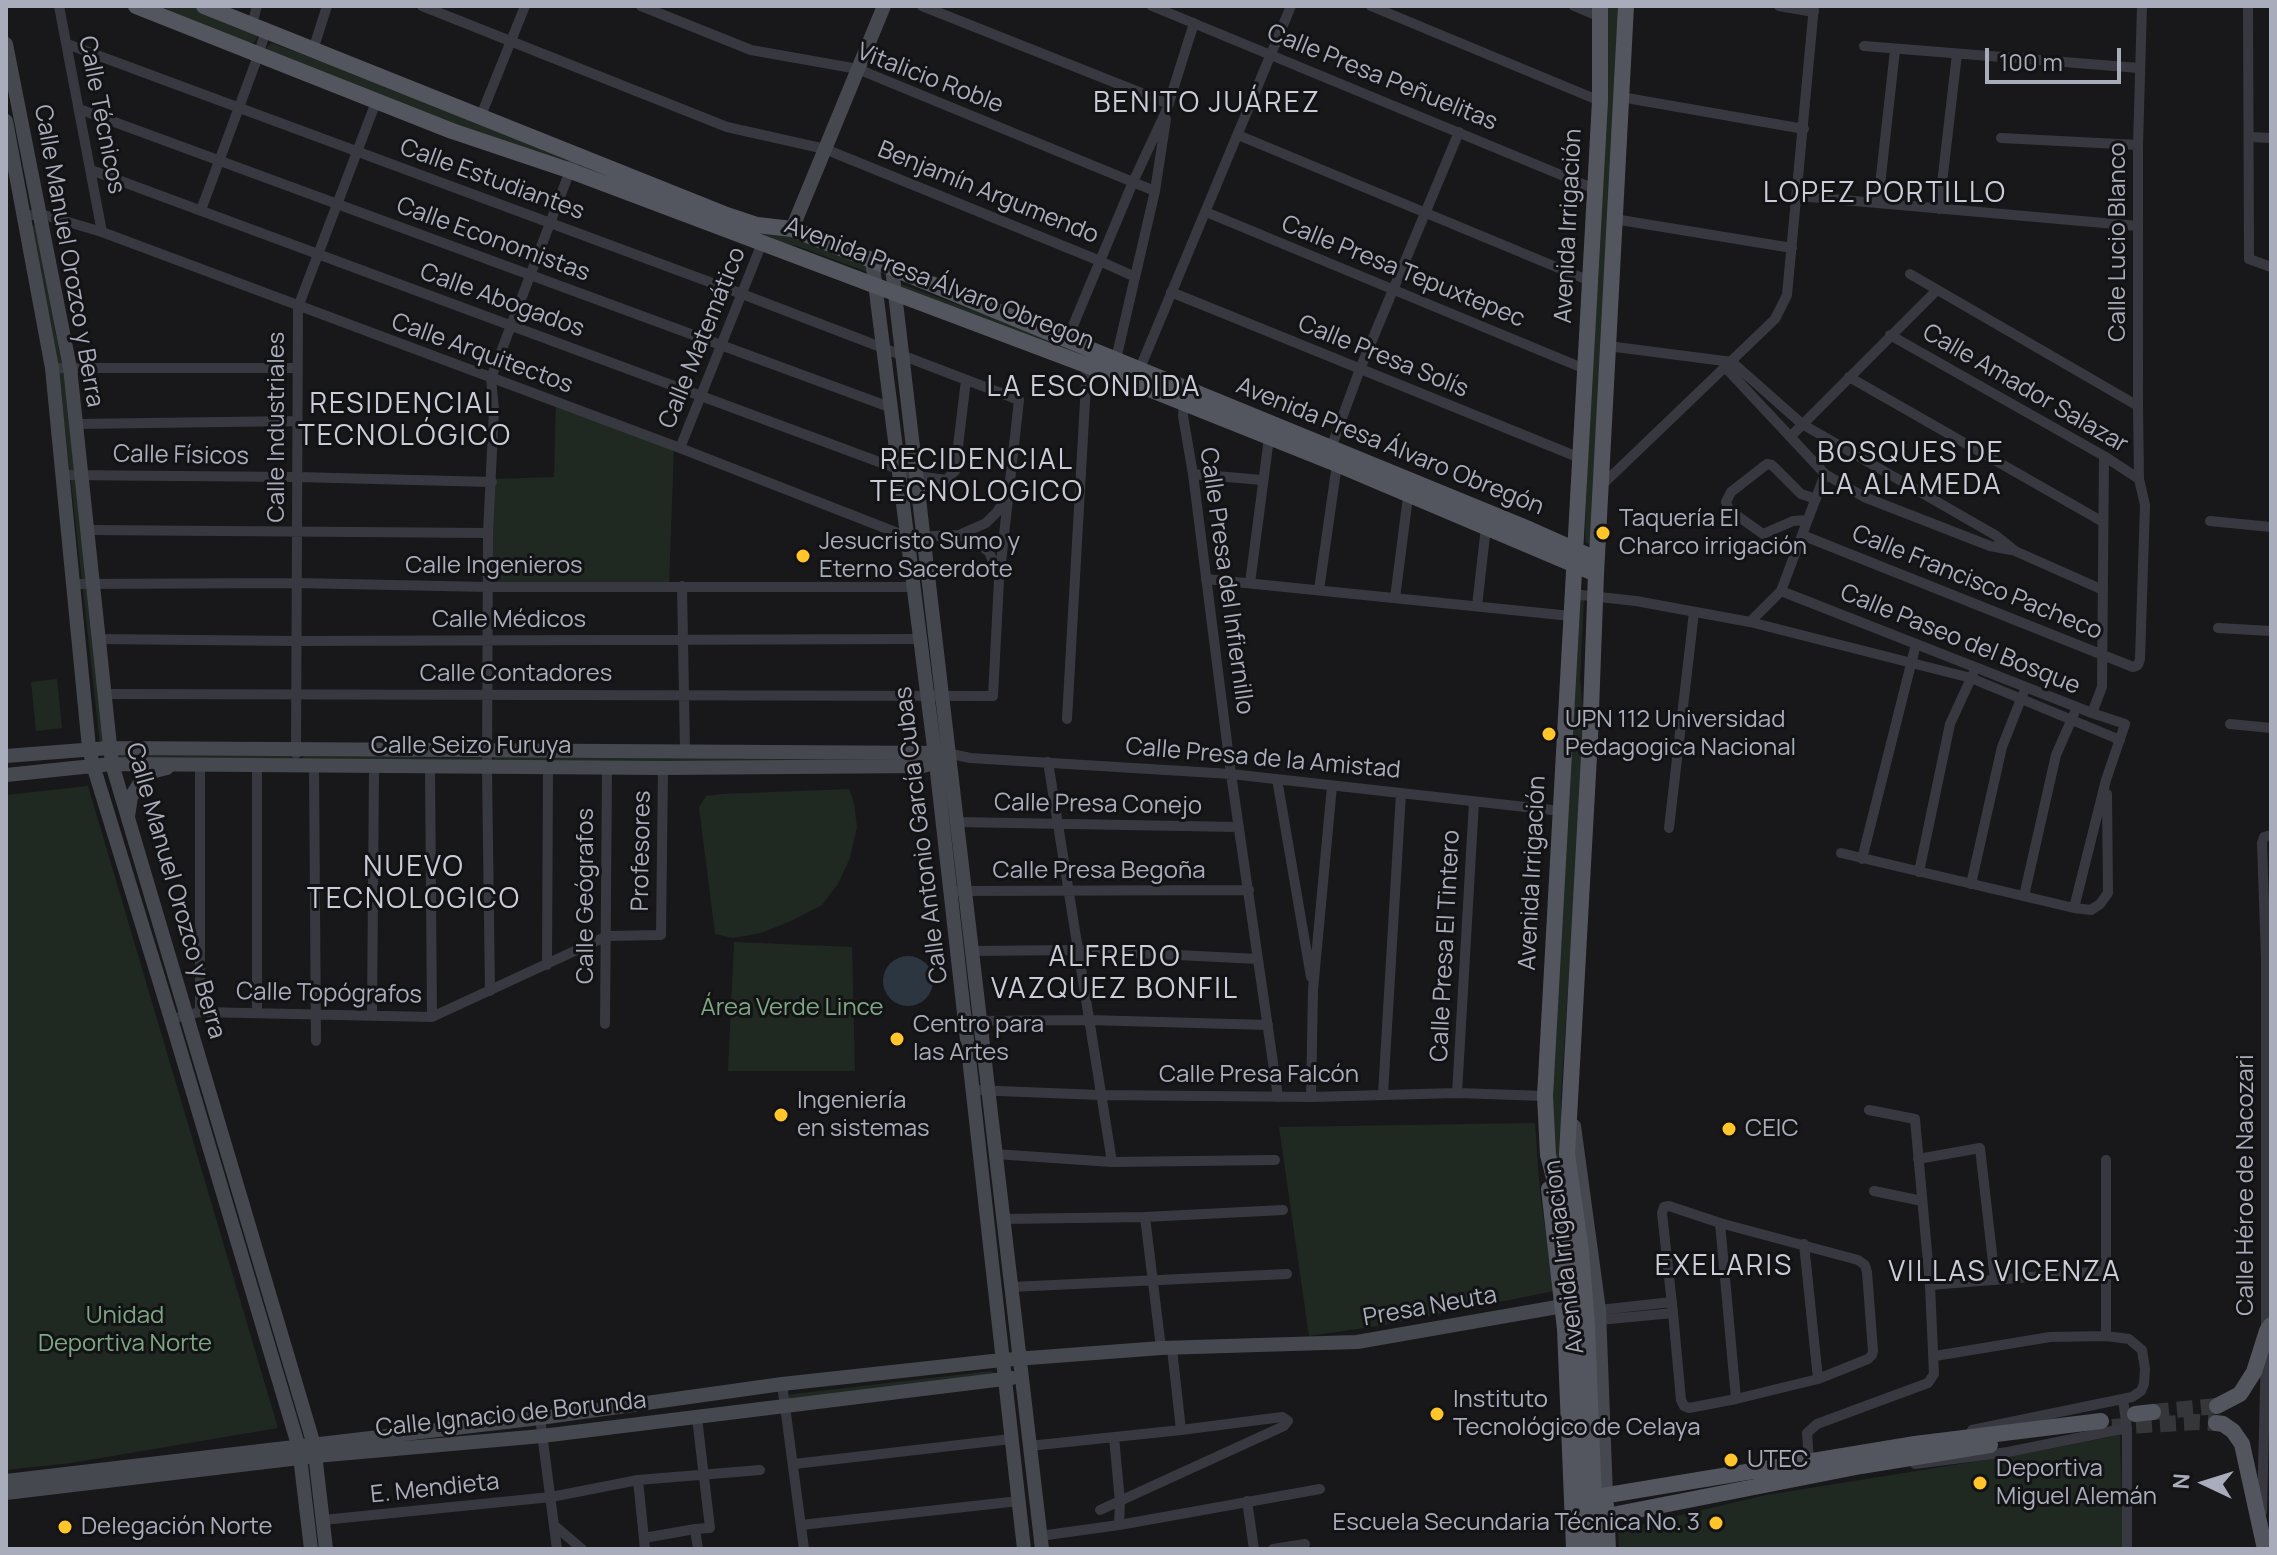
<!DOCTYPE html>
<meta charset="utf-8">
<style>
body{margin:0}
#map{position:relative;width:2277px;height:1555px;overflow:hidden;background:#18181a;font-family:Manrope,sans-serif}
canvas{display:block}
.frame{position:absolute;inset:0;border:8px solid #a9adbb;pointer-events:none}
.north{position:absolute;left:2165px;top:1443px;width:80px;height:80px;-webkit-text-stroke:6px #131315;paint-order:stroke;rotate:274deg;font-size:22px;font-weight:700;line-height:32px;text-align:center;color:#a9adbb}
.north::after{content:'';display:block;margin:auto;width:28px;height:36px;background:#a9adbb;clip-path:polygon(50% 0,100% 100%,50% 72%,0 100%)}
.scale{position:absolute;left:1985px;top:48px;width:136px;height:36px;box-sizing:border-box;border:4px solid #a9adbb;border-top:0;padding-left:10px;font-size:24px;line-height:28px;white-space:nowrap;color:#a9adbb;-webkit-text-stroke:6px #131315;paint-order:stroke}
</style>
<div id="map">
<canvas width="2277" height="1555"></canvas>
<div class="frame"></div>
<div class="north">N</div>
<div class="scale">100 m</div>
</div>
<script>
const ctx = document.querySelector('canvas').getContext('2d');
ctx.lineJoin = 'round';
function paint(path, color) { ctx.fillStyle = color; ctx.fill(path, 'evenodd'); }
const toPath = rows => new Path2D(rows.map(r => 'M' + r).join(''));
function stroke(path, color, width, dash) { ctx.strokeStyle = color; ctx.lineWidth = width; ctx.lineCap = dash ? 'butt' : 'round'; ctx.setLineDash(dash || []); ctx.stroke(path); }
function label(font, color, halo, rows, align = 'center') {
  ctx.font = font + ' Manrope,sans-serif'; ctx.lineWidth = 6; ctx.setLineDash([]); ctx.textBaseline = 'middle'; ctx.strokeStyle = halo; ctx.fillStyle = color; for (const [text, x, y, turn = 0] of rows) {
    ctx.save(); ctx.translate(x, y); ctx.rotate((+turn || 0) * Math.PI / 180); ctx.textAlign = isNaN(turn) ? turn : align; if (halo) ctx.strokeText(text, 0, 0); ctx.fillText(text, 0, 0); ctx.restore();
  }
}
const green = toPath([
 [141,6,194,6,256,30,258,33,257,37,255,42,251,43],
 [1607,6,1619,6,1592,542,1588,544,1585,541,1587,462],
 [272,43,866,264,867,272,797,246,775,242,426,115,267,52,267,47],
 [35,225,64,377,104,741,100,745,59,373,32,226],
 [901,284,986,315,1129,372,902,290],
 [556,402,674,446,669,586,489,585,490,479,554,477],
 [1584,598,1580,679,1583,712,1583,756,1561,1096,1562,1193,1551,1136,1555,1025,1579,599],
 [57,679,62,728,36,731,31,682],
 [119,755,290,756,294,758,291,761,117,758],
 [304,756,481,758,485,760,301,759],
 [495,757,924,759,927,761,495,762,493,760],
 [88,786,278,1428,71,1463,6,1470,6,795],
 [849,789,854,803,857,827,850,858,838,884,822,905,791,921,761,933,733,938,715,934,699,807,706,796,722,794],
 [734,942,852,947,855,1071,728,1071],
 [1535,1123,1540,1193,1554,1291,1385,1325,1309,1336,1279,1127],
 [991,1371,997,1374,787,1401,785,1395],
 [2120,1435,2123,1549,1619,1549,1618,1530,1766,1495,2029,1453]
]);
const water = toPath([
 '883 981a25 25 0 1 1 50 0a25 25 0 1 1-50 0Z'
]);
const primaryTunnel = toPath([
 [2153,1412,2217,1406],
 [2112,1427,2196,1422,2216,1423]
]);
const street = toPath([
 [59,6,102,232],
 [422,6,727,127,825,149,1100,261,1135,277],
 [641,6,751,50,858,69,1155,191],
 [922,6,1169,104],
 [1152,6,1595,189],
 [1371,6,1600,101],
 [1574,6,1600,17],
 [1779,6,1814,12],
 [2248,6,2249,259,2271,267],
 [252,24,257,6],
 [67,44,742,294,1019,400,999,580,993,696,104,694],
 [1864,46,2139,68],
 [313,50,327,6],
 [1621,97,1804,129],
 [79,109,892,408],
 [480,118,525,6],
 [1238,135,1590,281],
 [2249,137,2271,138],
 [2001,138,2138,145],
 [91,170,917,476,946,480,955,471,966,380],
 [1798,196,2138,226],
 [1878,203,1895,50],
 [1939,209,1957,54],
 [201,210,258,56,266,30],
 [1206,212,1585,369],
 [24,216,41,214,102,232,680,448,908,537,959,535,986,523,997,512,1005,499],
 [1614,219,1792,248],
 [1910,274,2138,406],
 [1171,292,1580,458],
 [1890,335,2104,456,2139,479],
 [1067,340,1133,182,1167,109,1194,23],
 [1608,346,1732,362,1802,424,1995,535,2015,551,2103,590],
 [1116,359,1155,191,1166,119],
 [1724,363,1725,367,1825,474,1864,497,1990,546,2011,550],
 [52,368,297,368],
 [1138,373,1291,6],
 [1849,377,2103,522],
 [1184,403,1183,416,1193,474,1231,774,1278,1097],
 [76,424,297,421],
 [1790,437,1937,290],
 [680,448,762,243],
 [1331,448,1360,369,1459,132],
 [1193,474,1262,480],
 [62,475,297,477,492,482],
 [1601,486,1775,319,1787,295,1814,6],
 [1807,520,1793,521,1763,534,1729,510,1726,502,1731,492,1767,464,1772,465,1801,494,1816,499],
 [2210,521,2271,527],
 [87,530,488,533],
 [959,535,975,541,989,552,998,573],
 [1802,535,2133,667,2138,665,2140,659,2145,505,2139,479,2138,406,2138,145,2142,6],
 [1206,579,1571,616],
 [1250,583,1269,438],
 [73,584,296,583,489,587,914,587],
 [682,586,685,750],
 [1319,590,1337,464],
 [1781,591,2092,713,2125,724,2106,780,2074,908],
 [1572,594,1636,601,1750,622,1971,678,2120,740],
 [1395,598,1409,489],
 [1477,606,1486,527],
 [1750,622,1781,591,1825,474],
 [2218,628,2271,631],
 [98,639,295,641,921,639],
 [2092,713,2102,687,2104,456],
 [1067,719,1087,366],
 [2230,724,2271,728],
 [947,753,970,758,1231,774,1561,811],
 [296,754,298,307,376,102],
 [1048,762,1112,1162],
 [314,766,316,1041],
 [430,768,432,1017],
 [1277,779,1311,977],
 [956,822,1239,827],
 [1669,828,1694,612],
 [1841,853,2074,908,2091,910,2100,904,2108,893,2107,794],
 [1862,859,1916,644],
 [1919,872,1950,724,1973,674],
 [1971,884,2002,747,2023,694],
 [959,891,1249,890],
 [2024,896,2056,755,2074,714],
 [971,951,1078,950,1258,959],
 [547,965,548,768],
 [490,991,487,769,488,533,494,410,491,378,576,155],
 [200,1012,200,766],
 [257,1013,257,765],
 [372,1014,374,767],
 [171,1019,200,1012,432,1017,607,936,661,935,663,768],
 [979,1021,1088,1020,1268,1025],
 [605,1024,607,768],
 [973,1090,1100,1095,1311,1097,1457,1093,1545,1096],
 [1457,1093,1474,802],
 [1383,1094,1401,793],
 [1311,1097,1313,990,1332,786],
 [995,1154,1112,1162,1275,1160],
 [1918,1159,1980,1148,1995,1280],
 [1874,1191,1922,1201],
 [1669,1206,1720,1223,1858,1260,1865,1265,1867,1272,1873,1351,1872,1355,1868,1359,1818,1379,1736,1399,1689,1408,1684,1406,1681,1400,1673,1313,1662,1213,1664,1207,1669,1206],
 [1145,1217,1161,1348],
 [1004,1219,1145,1217,1283,1210],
 [1720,1223,1736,1399],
 [1804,1244,1818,1379],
 [1930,1285,2105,1271],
 [1011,1287,1287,1274],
 [1599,1310,1672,1302],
 [1599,1320,1673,1313],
 [2266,1332,2266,958,2262,843,2264,837,2271,835],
 [2106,1336,2106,1160],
 [1172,1349,1181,1430],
 [1935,1356,2050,1337,2106,1336,2129,1339,2142,1350,2145,1369,2144,1384,2141,1391,2132,1397,1972,1430],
 [782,1384,804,1549],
 [2123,1400,2127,1428,2127,1549],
 [540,1418,557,1549],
 [1114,1437,1120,1502,1119,1525],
 [1029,1446,1181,1430,1282,1417,1288,1421],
 [1809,1461,1807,1433,1817,1424,1928,1383,1934,1374,1930,1285,1915,1119,1869,1110],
 [794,1464,1011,1439],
 [1915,1464,2008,1452,2127,1428],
 [638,1480,645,1549],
 [1247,1501,1254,1549],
 [1100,1510,1284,1426,1288,1421],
 [2262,1512,2266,1348],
 [323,1520,551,1497,638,1480,760,1470],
 [801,1525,1019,1501],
 [555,1526,582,1549],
 [695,1529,698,1549],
 [1040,1536,1119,1525,1320,1489],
 [644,1538,695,1529,710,1528,697,1418],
 [1273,1549,1305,1544]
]);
const secondary = toPath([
 [6,44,70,368,112,764,314,1445,326,1549],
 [6,121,52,368,89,748,93,765,171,1019,299,1448,311,1549],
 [792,229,884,6],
 [872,260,936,763,1024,1549],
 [892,268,1042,1549],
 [6,756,109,748,941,753],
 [6,775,112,764,663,768,923,766,944,760],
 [128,816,131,797,141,781,155,771,167,768],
 [1574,1126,1599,1310,1606,1496],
 [6,1481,540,1418,782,1384,1002,1360,1161,1348,1357,1342,1563,1306],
 [6,1493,316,1456,542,1436,1012,1378]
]);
const primary = toPath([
 [136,6,452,131,571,171,1134,383,1337,464,1596,574],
 [204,6,724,214,757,225,792,229,892,268,1531,530,1596,559],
 [1549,1189,1565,1329,1574,1549],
 [1581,1251,1567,1154,1590,738,1596,574,1626,6],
 [1569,1254,1562,1209,1548,1155,1545,1096,1600,101,1600,6],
 [2217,1406,2240,1394,2254,1372,2267,1331,2271,1325],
 [2135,1414,2153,1412],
 [2216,1423,2223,1424,2233,1431,2242,1444,2265,1549],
 [1572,1501,1915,1444,2101,1421],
 [1606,1506,1608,1549],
 [1607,1516,1861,1466,1990,1445]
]);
const primaryBridge = toPath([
 [1581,1251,1587,1326,1596,1549],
 [1569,1254,1575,1329,1584,1549]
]);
const markers = [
 [1603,533,8,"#ffc52b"],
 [803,556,8,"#ffc52b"],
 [1549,734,8,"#ffc52b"],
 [897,1039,8,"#ffc52b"],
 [781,1115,8,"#ffc52b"],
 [1729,1129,8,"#ffc52b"],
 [1437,1414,8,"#ffc52b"],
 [1731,1460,8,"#ffc52b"],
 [1980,1483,8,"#ffc52b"],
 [1716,1523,8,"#ffc52b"],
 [65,1527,8,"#ffc52b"]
];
const streetNames = [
 ["Calle Presa Peñuelitas",1382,78,22],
 ["Vitalicio Roble",930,79,21],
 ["Calle Técnicos",101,115,79],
 ["Calle Estudiantes",492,180,20],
 ["Benjamín Argumendo",988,193,22],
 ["Avenida Irrigación",1569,226,-87],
 ["Calle Economistas",493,240,20],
 ["Calle Lucio Blanco",2118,242,-90],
 ["Calle Manuel Orozco y Berra",68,256,80],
 ["Calle Presa Tepuxtepec",1403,272,22],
 ["Avenida Presa Álvaro Obregon",939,284,21],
 ["Calle Abogados",502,301,20],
 ["Calle Matemático",703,338,-68],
 ["Calle Arquitectos",482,354,20],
 ["Calle Presa Solís",1383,357,22],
 ["Calle Amador Salazar",2025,389,30],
 ["Calle Industriales",277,427,-90],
 ["Avenida Presa Álvaro Obregón",1390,447,22],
 ["Calle Físicos",181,456,1],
 ["Calle Ingenieros",494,566],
 ["Calle Presa del Infiernillo",1226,581,82],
 ["Calle Francisco Pacheco",1977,583,22],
 ["Calle Médicos",509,620],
 ["Calle Paseo del Bosque",1960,640,22],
 ["Calle Contadores",516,674],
 ["Calle Seizo Furuya",471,746],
 ["Calle Presa de la Amistad",1263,759,5],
 ["Calle Presa Conejo",1098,805,1],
 ["Calle Antonio García Cubas",922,835,-97],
 ["Profesores",642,851,-89],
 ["Calle Presa Begoña",1099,871],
 ["Avenida Irrigación",1533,873,-87],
 ["Calle Manuel Orozco y Berra",175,891,74],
 ["Calle Geógrafos",586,896,-90],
 ["Calle Presa El Tintero",1446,946,-87],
 ["Calle Topógrafos",329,994,1],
 ["Calle Presa Falcón",1259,1075],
 ["Calle Héroe de Nacozari",2246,1185,-90],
 ["Avenida Irrigacion",1565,1257,-97],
 ["Presa Neuta",1430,1307,-10],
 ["Calle Ignacio de Borunda",511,1415,-6],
 ["E. Mendieta",435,1489,-6]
];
const poiNames = [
 ["Taquería El",1619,519],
 ["Charco irrigación",1619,547],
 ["Jesucristo Sumo y",819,542],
 ["Eterno Sacerdote",819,570],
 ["UPN 112 Universidad",1565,720],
 ["Pedagogica Nacional",1565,748],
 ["Centro para",913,1025],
 ["las Artes",913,1053],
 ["Ingeniería",797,1101],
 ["en sistemas",797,1129],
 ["CEIC",1745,1129],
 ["Instituto",1453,1400],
 ["Tecnológico de Celaya",1453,1428],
 ["UTEC",1747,1460],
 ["Deportiva",1996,1469],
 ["Miguel Alemán",1996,1497],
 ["Escuela Secundaria Técnica No. 3",1700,1523,"right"],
 ["Delegación Norte",81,1527]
];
const parkNames = [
 ["Área Verde Lince",792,1008],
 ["Unidad",125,1316],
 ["Deportiva Norte",125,1344]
];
const quarterNames = [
 ["BENITO JUÁREZ",1207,104],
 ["LOPEZ PORTILLO",1885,194],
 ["LA ESCONDIDA",1094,388],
 ["RESIDENCIAL",405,405],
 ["TECNOLÓGICO",405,437],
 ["BOSQUES DE",1911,454],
 ["LA ALAMEDA",1911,486],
 ["RECIDENCIAL",977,461],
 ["TECNOLOGICO",977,493],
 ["NUEVO",414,868],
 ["TECNOLOGICO",414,900],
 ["ALFREDO",1115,958],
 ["VAZQUEZ BONFIL",1115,990],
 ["EXELARIS",1724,1267],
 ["VILLAS VICENZA",2005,1273]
];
paint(green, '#1f2921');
paint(water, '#2c3640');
stroke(primaryTunnel, '#35363a', 16, [16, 8]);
stroke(street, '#383940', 10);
stroke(secondary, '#464850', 14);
stroke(primary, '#54565f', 16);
stroke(primaryBridge, '#54565f', 16);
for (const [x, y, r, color] of markers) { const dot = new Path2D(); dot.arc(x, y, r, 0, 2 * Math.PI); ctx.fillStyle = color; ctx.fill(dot); stroke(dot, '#131315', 3); }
label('24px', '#a9adbb', '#131315', streetNames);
label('24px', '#a9adbb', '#131315', poiNames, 'left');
label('24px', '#7ea884', '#131315', parkNames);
ctx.letterSpacing = '2px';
label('28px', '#cacdd7', '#131315', quarterNames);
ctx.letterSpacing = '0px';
</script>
